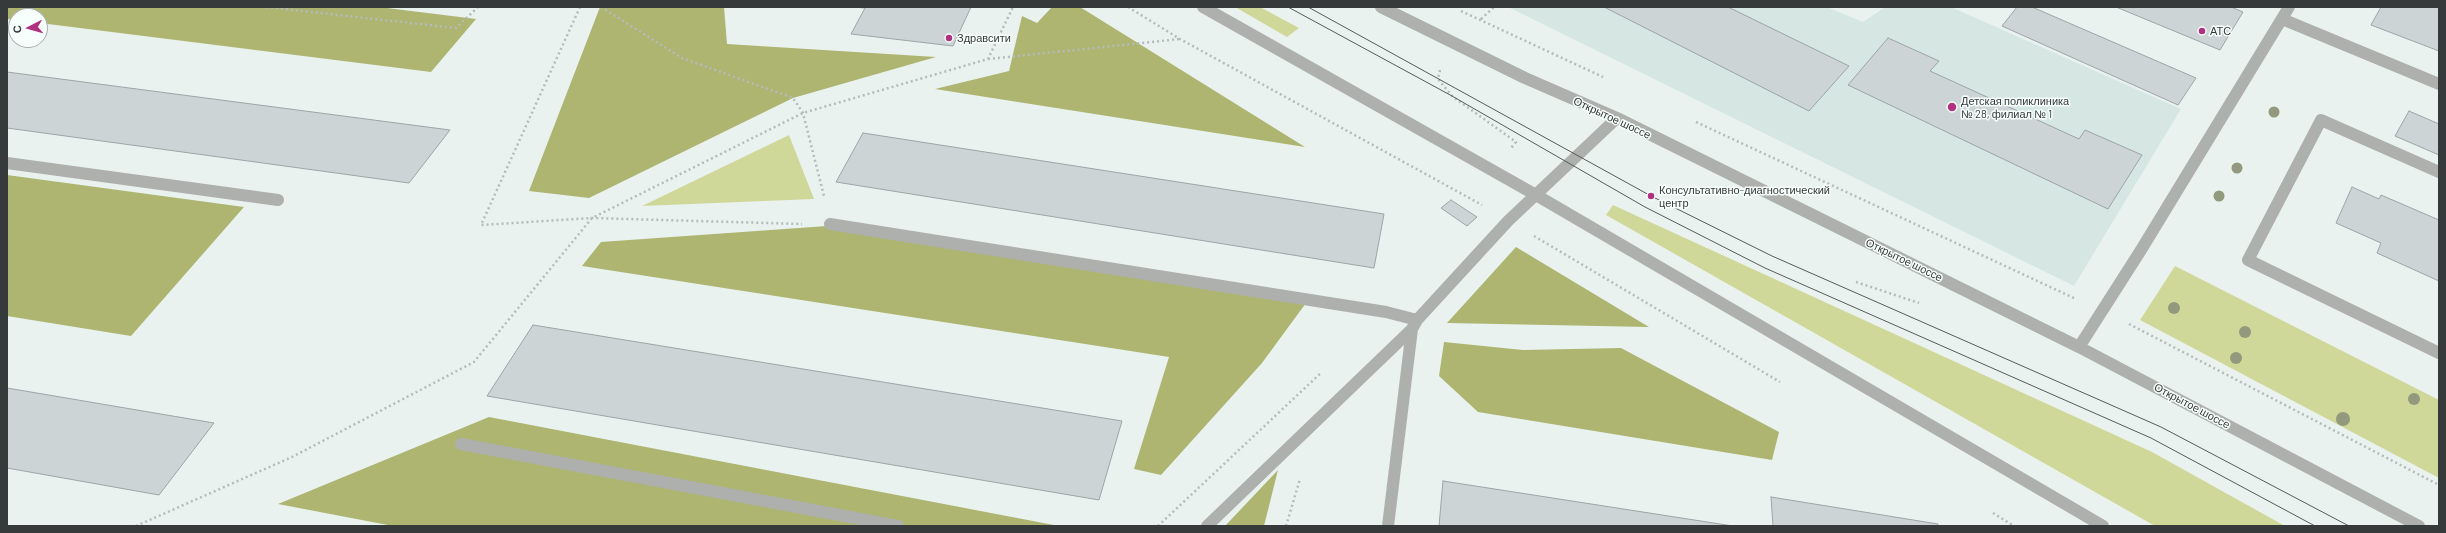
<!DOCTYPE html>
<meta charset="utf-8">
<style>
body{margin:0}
#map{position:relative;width:2446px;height:533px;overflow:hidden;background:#eaf2f0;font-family:Barlow,sans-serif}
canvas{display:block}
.frame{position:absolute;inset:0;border:8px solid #373a3a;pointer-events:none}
.north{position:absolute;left:8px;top:8px;width:40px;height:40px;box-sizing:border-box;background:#f7fffd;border:1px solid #aab0af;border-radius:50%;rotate:264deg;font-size:11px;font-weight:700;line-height:16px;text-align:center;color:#373a3a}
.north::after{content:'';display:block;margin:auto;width:14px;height:18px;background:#b0317f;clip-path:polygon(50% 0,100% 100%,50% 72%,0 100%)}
</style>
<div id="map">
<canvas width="2446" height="533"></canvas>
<div class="frame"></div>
<div class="north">С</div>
</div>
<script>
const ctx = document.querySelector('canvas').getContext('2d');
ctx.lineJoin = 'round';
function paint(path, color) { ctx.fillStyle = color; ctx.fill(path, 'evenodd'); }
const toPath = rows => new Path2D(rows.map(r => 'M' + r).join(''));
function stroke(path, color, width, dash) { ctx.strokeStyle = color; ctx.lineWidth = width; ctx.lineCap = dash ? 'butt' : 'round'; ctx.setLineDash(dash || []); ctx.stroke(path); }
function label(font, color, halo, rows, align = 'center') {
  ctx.font = font + ' Barlow,sans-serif'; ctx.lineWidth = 3; ctx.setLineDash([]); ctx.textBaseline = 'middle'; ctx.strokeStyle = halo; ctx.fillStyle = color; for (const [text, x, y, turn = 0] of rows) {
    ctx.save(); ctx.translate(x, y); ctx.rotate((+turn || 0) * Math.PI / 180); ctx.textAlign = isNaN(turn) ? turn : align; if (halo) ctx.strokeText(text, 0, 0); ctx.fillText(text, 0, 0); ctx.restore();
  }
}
const built = toPath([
 [1508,7,1827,7,1863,22,1885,7,1951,7,2181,109,2074,286]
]);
const green = toPath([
 [1235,7,1260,7,1299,28,1287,37],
 [789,135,814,199,642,206],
 [1613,205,2152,452,2285,526,2155,526,1606,215],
 [2175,266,2439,400,2439,478,2140,320]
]);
const forest = toPath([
 [7,7,379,7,476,19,431,72,40,23,40,16,16,16,16,20,7,19],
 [600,7,724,7,727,44,936,57,793,98,589,198,529,191],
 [1052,7,1080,7,1305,147,935,89,1009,71,1022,16,1037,23],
 [7,175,244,207,131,336,7,316],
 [841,225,1306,303,1262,363,1161,475,1134,469,1169,357,582,266,601,242],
 [1516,247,1649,327,1447,323],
 [1444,342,1523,350,1621,348,1779,432,1772,460,1478,412,1439,376],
 [489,417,1059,526,393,526,278,504],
 [1278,470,1264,526,1225,526]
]);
const building = toPath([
 [852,7,971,7,953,46,851,34,865,8,852,7],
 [1604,7,1728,7,1849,66,1809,111,1604,7],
 [2017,7,2032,7,2196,78,2178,105,2002,26,2017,7],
 [2116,7,2231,7,2243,12,2220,50,2116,7],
 [2381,7,2439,7,2439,51,2371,25,2381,7],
 [1888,38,1939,61,1930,71,2079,139,2085,130,2142,155,2108,209,1848,85,1888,38],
 [7,72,450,130,409,183,7,128,7,72],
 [2409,111,2439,124,2439,155,2395,136,2409,111],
 [863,133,1384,214,1374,268,836,182,863,133],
 [2352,187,2379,199,2381,195,2439,220,2439,281,2377,253,2381,243,2336,223,2352,187],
 [1451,200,1477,217,1467,226,1441,208,1451,200],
 [533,325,1122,421,1099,500,487,396,533,325],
 [7,388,214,423,159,495,7,468,7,388],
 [1443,481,1733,526,1439,526,1443,481],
 [1771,497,1938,524,1938,526,1773,526,1771,497]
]);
const path = toPath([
 [266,7,456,28,478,7],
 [580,7,481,225,592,218,802,224],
 [601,7,682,58,793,98,803,113,824,196],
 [1128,7,1180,39,1482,205],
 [1461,11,1603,77],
 [1481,19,1494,7],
 [988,59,1180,39],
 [1440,70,1438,79,1452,96,1516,142,1511,148],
 [1696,122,2076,299],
 [1534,236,1780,382],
 [1856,282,1919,303],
 [2129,324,2439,485],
 [1993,513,2014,526],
 [136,526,292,457,474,362,592,218,803,113,988,59,1013,7],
 [1158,526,1322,372],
 [1286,526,1300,479]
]);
const minor = toPath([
 [1203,7,1536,195,2103,526],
 [1381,7,1525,78,1617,118,2079,347,2419,526],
 [2282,19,2439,84],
 [7,163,278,200],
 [2439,172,2321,120,2248,260,2439,353],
 [830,224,1386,312,1417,320],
 [2079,347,2141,250,2289,7],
 [461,444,898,526],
 [1207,526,1412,329,1417,320,1508,221,1617,118],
 [1388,526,1412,329]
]);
const tram = toPath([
 [1288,7,1452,96,1645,207,1765,268,2151,438,2315,526],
 [1308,7,1651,196,1772,256,2161,427,2349,526]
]);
const trees = [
 [2274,112,5.5],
 [2237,168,5.5],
 [2219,196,5.5],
 [2174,308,6],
 [2245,332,6],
 [2236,358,6],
 [2414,399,6],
 [2343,419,7]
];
const markers = [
 [2202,31,4,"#b0317f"],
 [949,38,4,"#b0317f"],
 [1952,107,5,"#b0317f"],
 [1651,196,4,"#b0317f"]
];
const poiNames = [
 ["АТС",2210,31],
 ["Здравсити",957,38],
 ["Детская поликлиника",1961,101],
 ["№ 28, филиал № 1",1961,114],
 ["Консультативно-диагностический",1659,190],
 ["центр",1659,203]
];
const streetNames = [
 ["Открытое шоссе",1612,118,25],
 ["Открытое шоссе",1904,260,26],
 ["Открытое шоссе",2192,406,28]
];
paint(built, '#d6e7e3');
paint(green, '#d0d899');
paint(forest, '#adb570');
paint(building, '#cdd4d6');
stroke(building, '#9ca4a5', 1);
stroke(path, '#b4bbb9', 2.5, [2, 3]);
stroke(minor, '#aeb0ae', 12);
stroke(tram, '#565a5a', 1);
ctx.fillStyle = '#93997c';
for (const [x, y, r] of trees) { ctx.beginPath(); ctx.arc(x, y, r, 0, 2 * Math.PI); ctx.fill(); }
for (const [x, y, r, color] of markers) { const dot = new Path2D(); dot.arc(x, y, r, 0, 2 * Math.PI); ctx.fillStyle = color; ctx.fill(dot); stroke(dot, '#f7fffd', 1.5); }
label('11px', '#373a3a', '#f7fffd', poiNames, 'left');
label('11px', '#373a3a', '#f7fffd', streetNames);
</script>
